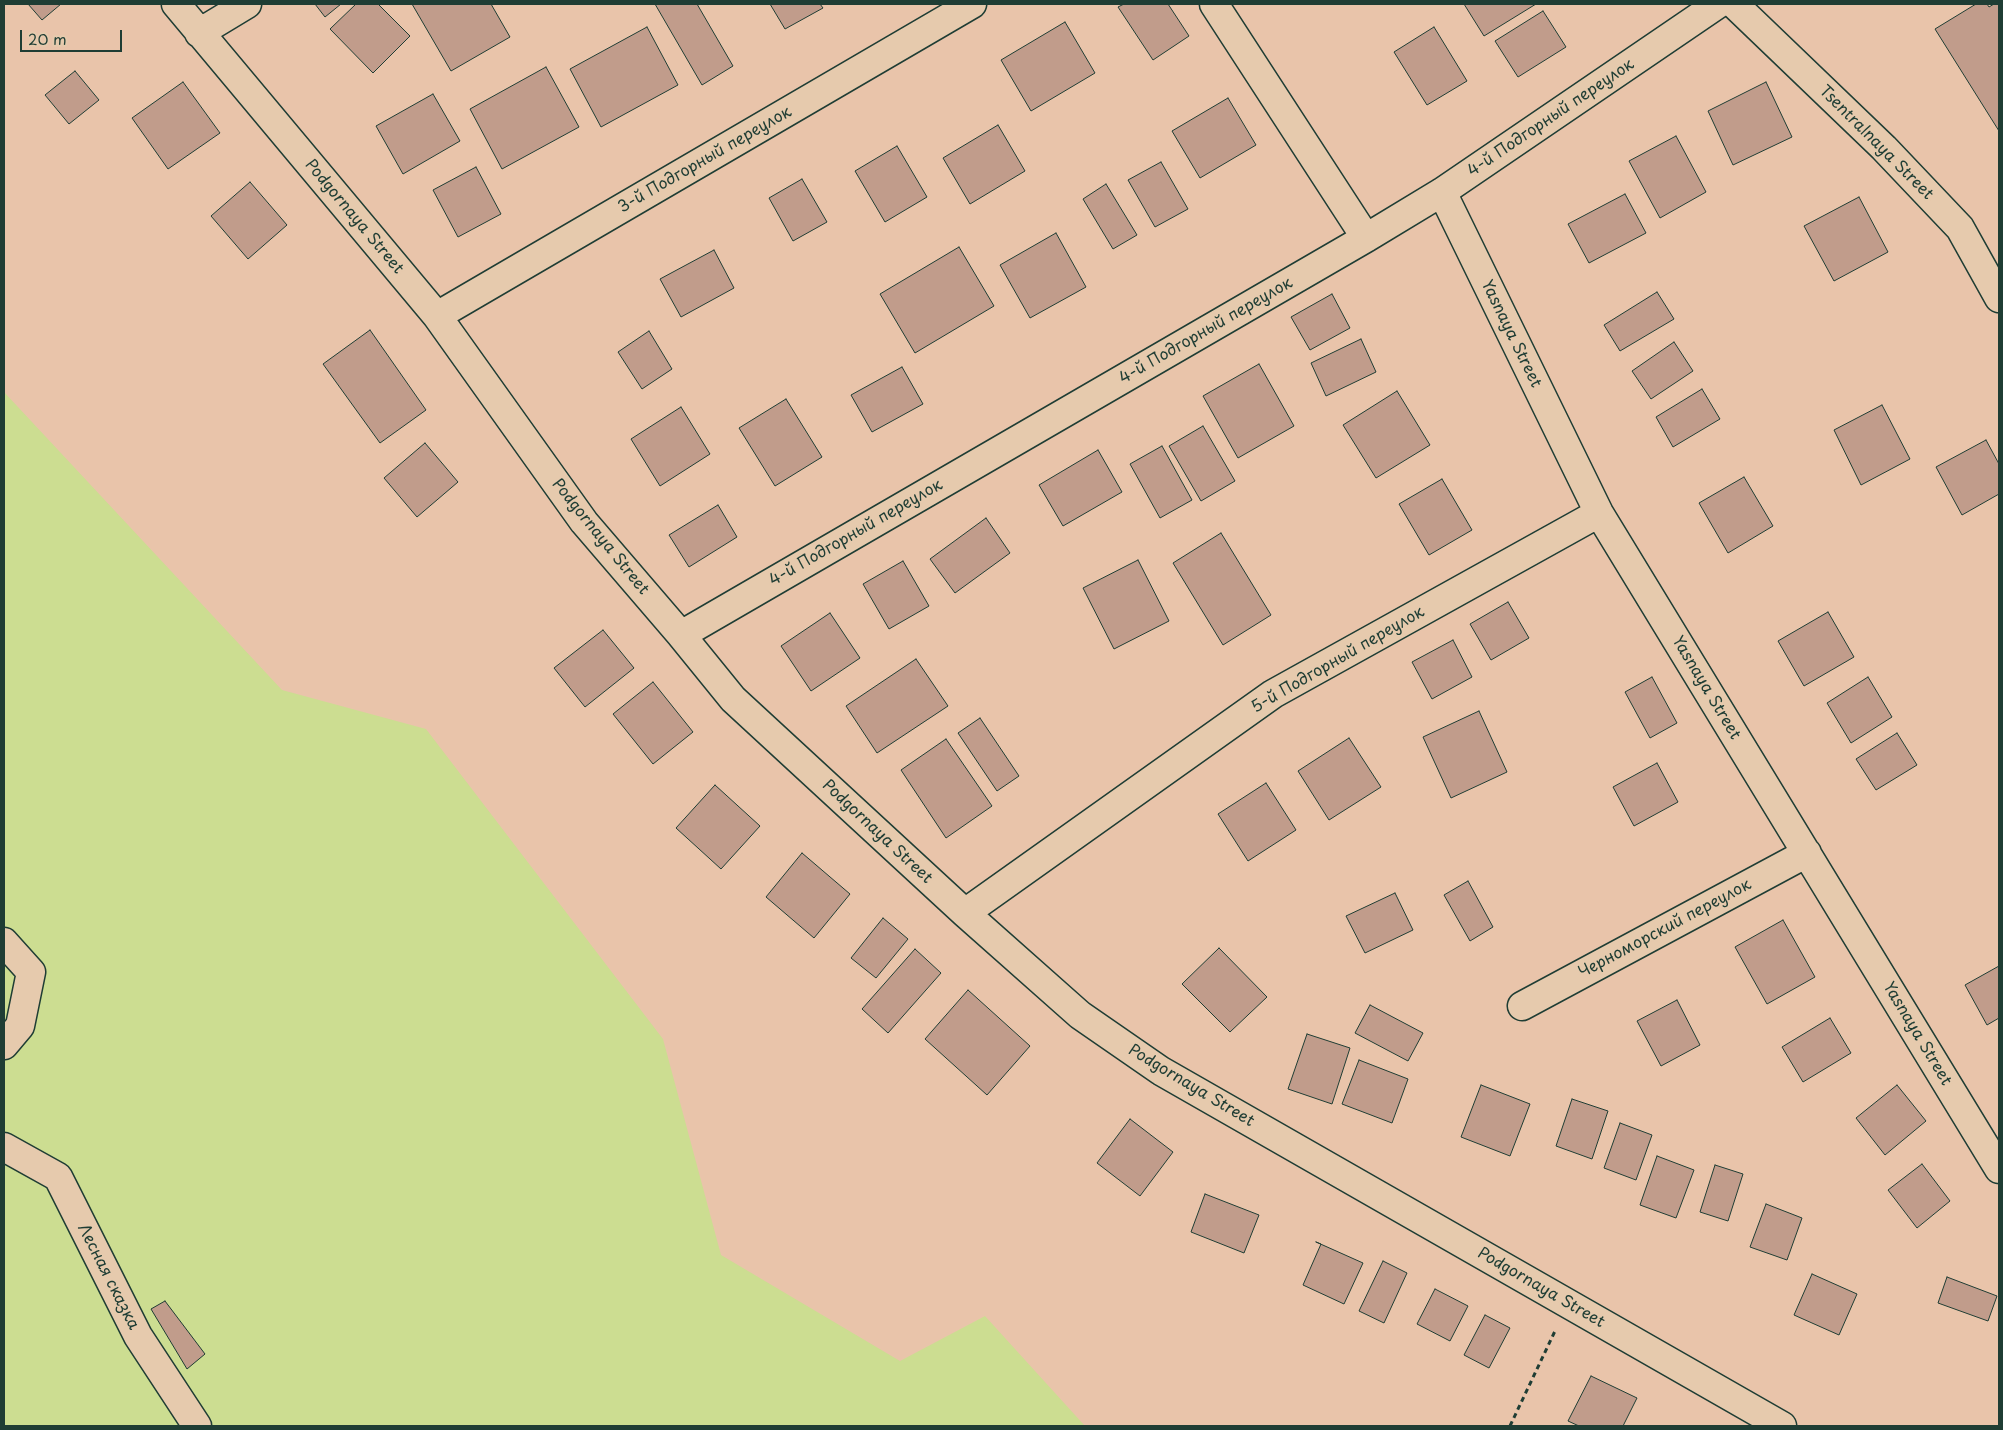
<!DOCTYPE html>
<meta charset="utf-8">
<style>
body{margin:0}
#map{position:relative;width:2003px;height:1430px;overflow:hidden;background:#e9c4aa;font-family:"Playpen Sans",sans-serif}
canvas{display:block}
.frame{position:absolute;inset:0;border:5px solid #1f3d34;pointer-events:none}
.scale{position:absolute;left:20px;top:30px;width:102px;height:22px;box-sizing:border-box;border:2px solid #1f3d34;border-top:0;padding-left:6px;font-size:15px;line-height:18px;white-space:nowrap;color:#1f3d34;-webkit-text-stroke:4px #e6caad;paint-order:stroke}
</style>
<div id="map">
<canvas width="2003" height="1430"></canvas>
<div class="frame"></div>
<div class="scale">20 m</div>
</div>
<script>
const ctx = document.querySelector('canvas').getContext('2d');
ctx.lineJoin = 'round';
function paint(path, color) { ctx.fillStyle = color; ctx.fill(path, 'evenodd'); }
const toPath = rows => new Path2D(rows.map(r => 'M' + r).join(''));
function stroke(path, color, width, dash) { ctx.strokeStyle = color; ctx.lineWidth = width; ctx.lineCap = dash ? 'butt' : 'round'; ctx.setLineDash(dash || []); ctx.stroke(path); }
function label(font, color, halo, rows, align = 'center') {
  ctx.font = font + ' "Playpen Sans",sans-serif'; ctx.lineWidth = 5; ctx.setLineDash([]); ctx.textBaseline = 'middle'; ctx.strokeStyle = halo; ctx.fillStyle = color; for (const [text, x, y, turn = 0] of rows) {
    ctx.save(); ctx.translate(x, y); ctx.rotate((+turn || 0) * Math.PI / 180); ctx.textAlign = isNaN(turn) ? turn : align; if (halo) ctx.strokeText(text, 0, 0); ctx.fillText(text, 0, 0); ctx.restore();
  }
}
const green = toPath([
 [4,392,282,690,426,729,663,1039,721,1255,900,1361,985,1316,1085,1426,4,1426]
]);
const building = toPath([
 [28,4,61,4,42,20,28,4],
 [315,4,341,4,325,17,315,4],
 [356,4,378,4,410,36,373,73,330,29,356,4],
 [412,4,491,4,510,37,451,71,412,4],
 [655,4,697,4,733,66,702,85,655,4],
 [770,4,820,4,823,8,785,29,770,4],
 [1124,4,1168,4,1189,36,1153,60,1118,7,1124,4],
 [1464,4,1536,4,1484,36,1464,4],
 [1976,4,1987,4,1989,7,1994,4,1999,4,1999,131,1935,29,1976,4],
 [1543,11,1566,47,1518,77,1495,41,1543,11],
 [1065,22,1095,73,1031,111,1001,60,1065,22],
 [647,27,678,85,601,127,570,69,647,27],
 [1434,27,1467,81,1427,105,1394,52,1434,27],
 [546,67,579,127,502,169,470,109,546,67],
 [75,71,99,100,69,124,45,95,75,71],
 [183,82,220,133,168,169,132,118,183,82],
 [1766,82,1792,137,1733,165,1708,111,1766,82],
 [433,94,460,141,403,174,376,126,433,94],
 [1228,98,1256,145,1200,178,1172,131,1228,98],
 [998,125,1025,171,970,204,943,158,998,125],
 [1676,136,1706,192,1660,218,1629,161,1676,136],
 [897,146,927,197,885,222,855,171,897,146],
 [1161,162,1188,209,1155,227,1128,180,1161,162],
 [476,167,501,214,458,237,433,190,476,167],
 [802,179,827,222,793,241,769,198,802,179],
 [250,182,287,225,248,259,211,216,250,182],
 [1106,184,1137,235,1113,249,1083,199,1106,184],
 [1625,194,1646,233,1589,263,1568,224,1625,194],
 [1859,197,1888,252,1834,281,1804,226,1859,197],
 [1056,233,1086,287,1030,318,1000,265,1056,233],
 [959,247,994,306,915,353,880,294,959,247],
 [714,250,734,288,681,317,660,279,714,250],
 [1657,292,1674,319,1620,351,1604,325,1657,292],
 [1332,294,1350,328,1310,350,1291,317,1332,294],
 [370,330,426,410,380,443,323,364,370,330],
 [649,331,672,369,642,389,618,352,649,331],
 [1361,339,1376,372,1326,396,1311,363,1361,339],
 [1674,342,1693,371,1651,399,1632,371,1674,342],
 [1259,364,1294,426,1238,458,1203,396,1259,364],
 [902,367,923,404,872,432,851,395,902,367],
 [1702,389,1720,419,1673,447,1656,417,1702,389],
 [1397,391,1430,445,1376,478,1343,425,1397,391],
 [786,399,822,457,775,486,739,428,786,399],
 [1882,405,1910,459,1861,485,1834,430,1882,405],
 [681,407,710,454,660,486,631,439,681,407],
 [1203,426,1235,481,1201,501,1169,446,1203,426],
 [1986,440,1999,464,1999,494,1962,515,1936,467,1986,440],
 [425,443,458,482,417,517,384,478,425,443],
 [1162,446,1192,500,1160,518,1130,464,1162,446],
 [1098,450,1122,492,1063,526,1039,485,1098,450],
 [1744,477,1773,526,1728,553,1699,503,1744,477],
 [1442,479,1472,530,1429,555,1399,504,1442,479],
 [718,505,737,537,689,567,669,535,718,505],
 [986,518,1010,553,955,593,930,559,986,518],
 [1221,533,1271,615,1223,645,1173,563,1221,533],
 [1138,560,1169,621,1114,649,1083,588,1138,560],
 [903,561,929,606,889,629,863,584,903,561],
 [1508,602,1529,638,1491,660,1470,624,1508,602],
 [1828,612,1854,657,1804,686,1778,641,1828,612],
 [830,613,860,658,811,691,781,646,830,613],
 [603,630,634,668,585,707,554,668,603,630],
 [1453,640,1472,677,1432,699,1412,662,1453,640],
 [916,659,948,706,877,753,846,706,916,659],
 [1652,677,1677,723,1650,738,1625,692,1652,677],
 [1868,677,1892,717,1851,743,1827,703,1868,677],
 [653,682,693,732,653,764,613,714,653,682],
 [1479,711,1507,772,1451,798,1423,737,1479,711],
 [980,718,1019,776,997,791,958,733,980,718],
 [1897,733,1917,765,1876,790,1856,759,1897,733],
 [1349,738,1381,787,1329,820,1298,771,1349,738],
 [946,739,992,806,946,838,901,770,946,739],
 [1657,763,1678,802,1634,826,1613,787,1657,763],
 [1266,783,1296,830,1248,861,1218,814,1266,783],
 [715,785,760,826,721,869,676,828,715,785],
 [802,853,850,894,814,938,766,897,802,853],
 [1468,881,1493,927,1470,941,1444,895,1468,881],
 [1395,893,1413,930,1365,953,1346,916,1395,893],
 [883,918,908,939,876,978,851,958,883,918],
 [1783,920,1815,977,1767,1004,1735,947,1783,920],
 [1219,948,1267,997,1230,1032,1182,984,1219,948],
 [915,949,941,973,888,1033,862,1009,915,949],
 [1999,966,1999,1018,1987,1025,1965,985,1999,966],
 [968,990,1030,1046,987,1095,925,1039,968,990],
 [1677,1000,1700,1045,1661,1066,1637,1021,1677,1000],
 [1370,1005,1423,1033,1408,1061,1355,1033,1370,1005],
 [1830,1018,1851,1053,1803,1082,1782,1047,1830,1018],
 [1307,1034,1350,1048,1332,1104,1288,1089,1307,1034],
 [1359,1060,1408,1079,1392,1123,1342,1104,1359,1060],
 [1481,1085,1530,1104,1510,1156,1461,1137,1481,1085],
 [1897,1085,1926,1121,1885,1155,1856,1118,1897,1085],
 [1572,1099,1608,1111,1592,1159,1556,1146,1572,1099],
 [1130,1119,1173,1152,1140,1196,1097,1163,1130,1119],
 [1620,1123,1652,1135,1636,1180,1604,1168,1620,1123],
 [1657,1156,1694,1170,1676,1218,1640,1205,1657,1156],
 [1922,1164,1950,1201,1917,1228,1888,1190,1922,1164],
 [1715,1165,1743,1174,1728,1221,1700,1212,1715,1165],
 [1205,1194,1259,1215,1244,1253,1191,1232,1205,1194],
 [1766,1204,1802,1218,1787,1260,1750,1247,1766,1204],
 [1316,1242,1363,1263,1344,1304,1303,1285,1321,1244,1316,1242],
 [1383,1261,1407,1273,1384,1323,1359,1311,1383,1261],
 [1812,1274,1857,1294,1839,1335,1794,1315,1812,1274],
 [1947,1277,1997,1296,1988,1321,1938,1303,1947,1277],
 [1435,1289,1468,1306,1450,1341,1417,1324,1435,1289],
 [165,1301,205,1354,187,1369,151,1309,165,1301],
 [1485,1315,1510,1328,1489,1368,1464,1355,1485,1315],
 [1591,1376,1637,1398,1623,1426,1579,1426,1568,1421,1591,1376]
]);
const path = toPath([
 [1510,1426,1555,1331]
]);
const minor = toPath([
 [176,4,437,316,584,522,681,635,733,699,965,913,1080,1015,1161,1071,1782,1426],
 [1214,4,1366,238],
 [1734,4,1884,148,1960,228,1999,298],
 [199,33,247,4],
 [1442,192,1599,513,1999,1169],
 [437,316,972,4],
 [681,635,1366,238,1442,192,1718,4],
 [965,913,1273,694,1599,513],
 [4,942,31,972,20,1026,4,1045],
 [1522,1006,1807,853],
 [4,1147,58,1177,138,1336,197,1426]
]);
const streetNames = [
 ["4-й Подгорный переулок",1551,118,-34],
 ["Tsentralnaya Street",1876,143,45],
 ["3-й Подгорный переулок",705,160,-30],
 ["Podgornaya Street",354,217,50],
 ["4-й Подгорный переулок",1206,331,-30],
 ["Yasnaya Street",1511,334,64],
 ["4-й Подгорный переулок",856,533,-30],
 ["Podgornaya Street",600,537,51],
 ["5-й Подгорный переулок",1338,660,-30],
 ["Yasnaya Street",1706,688,59],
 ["Podgornaya Street",877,832,43],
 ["Черноморский переулок",1665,929,-28],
 ["Yasnaya Street",1917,1034,59],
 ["Podgornaya Street",1191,1086,31],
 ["Лесная сказка",108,1277,63],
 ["Podgornaya Street",1541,1288,30]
];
paint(green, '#ccdd91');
paint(building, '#c19c8b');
stroke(building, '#1f3d34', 1);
stroke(minor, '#1f3d34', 31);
stroke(path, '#1f3d34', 3, [5, 4]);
stroke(minor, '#e6caad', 28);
label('16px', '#1f3d34', '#e6caad', streetNames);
</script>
